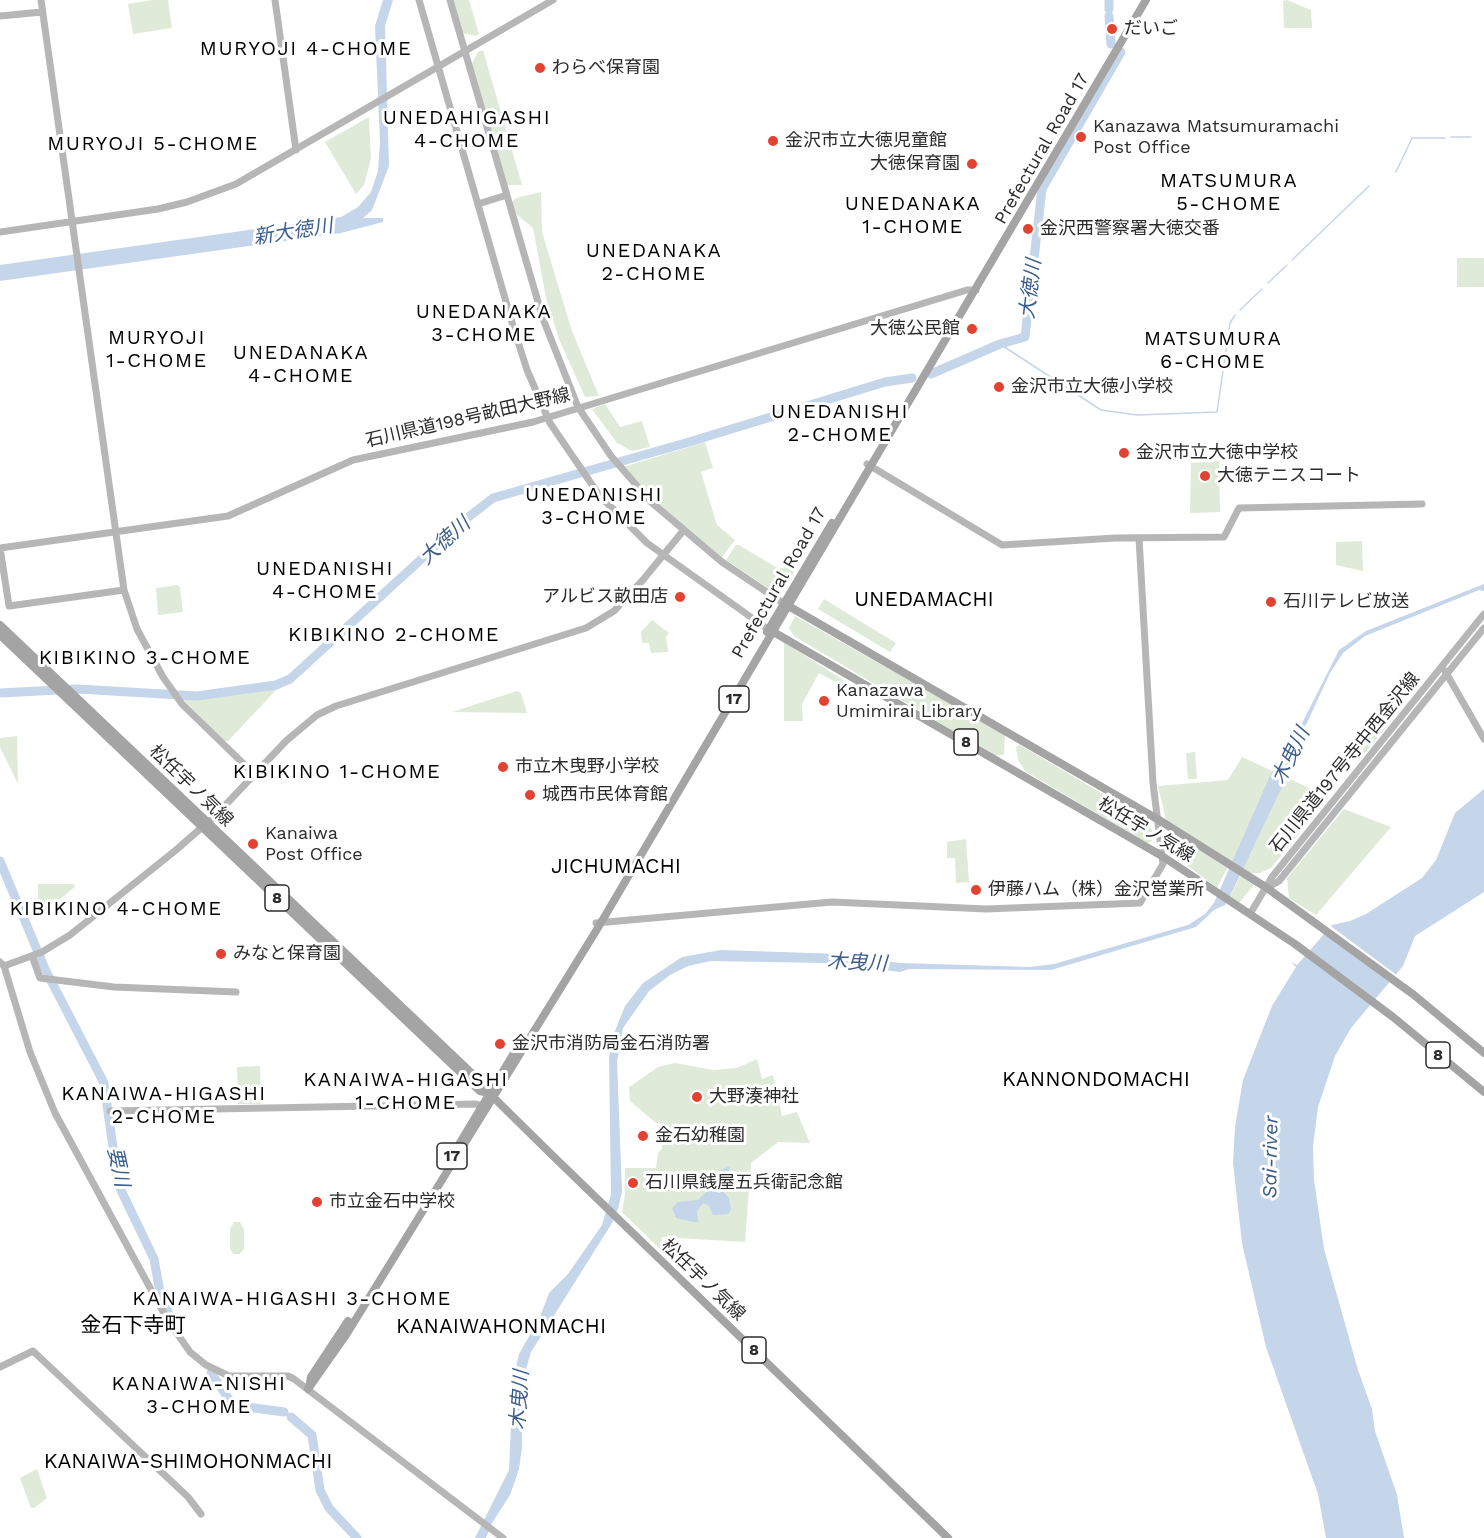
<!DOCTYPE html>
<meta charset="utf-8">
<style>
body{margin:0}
canvas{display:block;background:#fff}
</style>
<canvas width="1484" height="1538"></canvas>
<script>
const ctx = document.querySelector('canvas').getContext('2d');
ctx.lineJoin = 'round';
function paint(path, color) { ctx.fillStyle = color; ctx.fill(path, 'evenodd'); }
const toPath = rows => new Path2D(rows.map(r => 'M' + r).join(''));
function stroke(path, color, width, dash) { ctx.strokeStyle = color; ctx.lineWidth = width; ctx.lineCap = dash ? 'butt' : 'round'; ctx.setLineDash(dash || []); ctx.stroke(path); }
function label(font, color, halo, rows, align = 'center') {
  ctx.font = font + ' "Work Sans","Noto Sans JP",sans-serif'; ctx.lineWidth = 6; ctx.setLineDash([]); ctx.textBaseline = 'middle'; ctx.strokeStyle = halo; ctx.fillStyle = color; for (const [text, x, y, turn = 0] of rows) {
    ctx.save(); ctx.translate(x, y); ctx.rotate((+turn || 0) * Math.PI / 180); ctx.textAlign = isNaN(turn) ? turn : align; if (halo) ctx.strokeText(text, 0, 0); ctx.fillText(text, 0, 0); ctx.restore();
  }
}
const green = toPath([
 [152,0,168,0,172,28,133,34,128,4],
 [453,0,469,0,479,34,476,36,462,33],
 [1287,0,1311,10,1312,28,1284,28,1283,1],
 [483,50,522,185,506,185,471,65,478,52],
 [369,117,371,159,364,185,356,194,325,142],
 [541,192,542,232,572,331,599,396,585,397,559,339,546,298,533,228,515,213,512,202,516,198],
 [1457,258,1484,258,1484,287,1457,287],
 [605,404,620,427,642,421,650,447,632,451,617,443,592,409],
 [705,442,713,468,701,472,717,525,735,540,722,557,647,495,623,467],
 [1219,461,1220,512,1190,513,1191,463],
 [1362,541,1363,571,1336,565,1336,542],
 [736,545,739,545,779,569,799,563,787,585,771,590,726,560],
 [177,585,180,587,183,612,158,615,156,588],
 [824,599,896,643,890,652,818,609],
 [795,616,1005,734,1004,755,994,755,794,636,789,628],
 [652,620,669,633,666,637,668,652,651,653,649,643,642,643,641,632],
 [784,642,851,685,848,689,819,673,802,704,803,721,784,721],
 [279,687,228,741,224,741,182,698,197,699],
 [517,691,521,693,527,713,452,712],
 [1401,709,1369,748,1358,762,1375,719],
 [17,736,18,784,0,747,0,738],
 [1020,745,1140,816,1152,830,1152,841,1147,843,1025,771,1018,760,1016,747],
 [1195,752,1197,779,1188,779,1186,753],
 [1242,757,1329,797,1271,868,1260,873,1248,873,1166,820,1158,786,1228,780],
 [1344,809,1391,827,1316,915,1289,898,1287,878],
 [1170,832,1227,868,1217,888,1180,860,1167,843,1166,834],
 [966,839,969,882,956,883,955,858,947,858,947,842],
 [1240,876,1254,885,1239,903,1230,897],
 [38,884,74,884,75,887,43,913,38,913],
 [757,1059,762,1079,773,1075,782,1116,797,1112,810,1143,778,1142,751,1163,745,1242,662,1237,661,1250,622,1212,625,1194,625,1168,656,1168,658,1153,662,1149,663,1124,656,1123,630,1101,629,1087,658,1067,675,1063,713,1070,737,1068],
 [260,1066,261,1104,238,1104,237,1067],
 [234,1222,240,1222,244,1229,244,1249,240,1254,233,1254,230,1248,230,1229],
 [37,1469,47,1498,34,1508,31,1508,20,1478]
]);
const water = toPath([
 [383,0,393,0,385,26,389,166,372,210,363,218,383,218,383,222,341,233,0,281,0,265,341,217,358,207,371,192,378,171,380,142,375,26],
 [1484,584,1484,591,1479,590,1365,636,1343,653,1330,673,1287,766,1291,768,1230,896,1225,905,1214,910,1196,927,1051,970,909,969,900,972,825,963,711,961,688,966,670,975,649,991,623,1028,617,1062,622,1192,618,1209,612,1223,531,1352,522,1383,522,1447,519,1469,510,1495,492,1523,486,1538,475,1538,509,1470,513,1380,519,1354,540,1317,549,1293,568,1274,602,1225,611,1194,609,1057,613,1036,625,1006,643,983,682,957,721,950,840,954,900,963,1030,967,1054,964,1188,925,1205,914,1214,903,1270,776,1278,762,1282,763,1339,650,1366,631],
 [1484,789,1484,892,1415,936,1403,966,1351,1028,1335,1056,1318,1107,1313,1146,1314,1180,1324,1249,1358,1370,1372,1409,1375,1431,1397,1495,1404,1538,1326,1538,1318,1494,1266,1347,1242,1243,1233,1163,1235,1127,1243,1080,1272,1006,1296,967,1291,962,1297,965,1332,925,1350,921,1366,914,1422,878,1436,860,1455,813],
 [730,1166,728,1175,718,1186,729,1198,731,1210,728,1214,713,1215,709,1206,703,1203,697,1211,698,1223,676,1218,672,1208,678,1202,698,1200,712,1186,717,1172]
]);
const pier = toPath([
 [1328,924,1398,976,1392,983,1322,931]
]);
const stream = toPath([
 [1451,137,1471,137],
 [1396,172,1412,138,1445,138],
 [1292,260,1369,186],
 [1268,283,1287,265],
 [1240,310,1262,289],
 [1000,344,1101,410,1137,415,1217,412,1230,323,1235,315]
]);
const river = toPath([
 [1109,0,1109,9],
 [1109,16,1111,44],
 [931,374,1000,344,1025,337,1042,189,1121,52],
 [0,693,78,689,197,696,276,685,290,679,462,522,493,498,689,442,885,382,912,378],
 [0,861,45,969,104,1083,118,1184,154,1259,161,1298,175,1326],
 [211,1373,233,1405,284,1412],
 [291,1417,312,1435,320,1490,329,1508,357,1538]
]);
const secondary = toPath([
 [41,0,124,590,137,629,163,677,182,704,254,774],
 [275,0,296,150],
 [419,0,513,326,527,370,550,423,599,495,647,543,769,630],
 [450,0,543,319,578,407,611,456,651,502,722,562,783,603],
 [0,16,42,12],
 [478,204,507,195],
 [0,232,158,209,187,202,236,184,553,0],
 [867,464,1002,545,1115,538,1224,537,1239,508,1422,504],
 [0,548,228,516,353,460,533,422,967,290,976,290],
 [0,548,9,606,124,590],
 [1445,671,1484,739],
 [1267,888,1279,881,1484,628],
 [1250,914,1272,877,1484,614],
 [596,923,832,902,986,909,1140,903,1163,864,1153,783,1139,538],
 [32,956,40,978,114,987,236,992],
 [0,962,4,966,30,1052,55,1113,167,1319,190,1352,206,1365,229,1376,288,1376,294,1379,503,1538],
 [4,966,42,952,70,935,176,850,216,815,286,741,317,715,336,706,586,628,614,611,642,581,683,531],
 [110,1111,476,1104,484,1107],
 [0,1367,33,1351,188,1497,201,1514]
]);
const primary = toPath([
 [785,604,1159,820,1267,888,1414,995,1484,1053],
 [0,625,484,1085,489,1093,552,1155,948,1538],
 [770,630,1162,856,1295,944,1393,1017,1484,1092],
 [767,632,832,523],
 [0,635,480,1091,489,1093],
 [449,1161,514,1053],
 [309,1388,311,1377,348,1321],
 [308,1389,346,1335,596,931,1146,0]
]);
const markers = [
 [1112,29,6,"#e2422f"],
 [540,68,6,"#e2422f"],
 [1081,137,6,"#e2422f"],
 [773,141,6,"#e2422f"],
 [972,164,6,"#e2422f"],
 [1028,229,6,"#e2422f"],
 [972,329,6,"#e2422f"],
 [999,387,6,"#e2422f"],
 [1124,453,6,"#e2422f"],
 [1205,476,6,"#e2422f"],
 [680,597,6,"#e2422f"],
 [1271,602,6,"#e2422f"],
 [824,701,6,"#e2422f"],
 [503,767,6,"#e2422f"],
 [530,795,6,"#e2422f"],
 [253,844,6,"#e2422f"],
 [976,890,6,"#e2422f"],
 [221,954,6,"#e2422f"],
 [500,1044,6,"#e2422f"],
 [697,1097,6,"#e2422f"],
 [643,1136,6,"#e2422f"],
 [633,1183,6,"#e2422f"],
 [317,1202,6,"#e2422f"]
];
const shields = [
 [734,699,30],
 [966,742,24],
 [277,898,24],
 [1438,1055,24],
 [452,1156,30],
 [754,1350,24]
];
const shieldNames = [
 ["17",734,699],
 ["8",966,742],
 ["8",277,898],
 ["8",1438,1055],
 ["17",452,1156],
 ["8",754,1350]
];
const poiNames = [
 ["だいご",1124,29],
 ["わらべ保育園",552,68],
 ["Kanazawa Matsumuramachi",1093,127],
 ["Post Office",1093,148],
 ["金沢市立大徳児童館",785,141],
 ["大徳保育園",960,164,"right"],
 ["金沢西警察署大徳交番",1040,229],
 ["大徳公民館",960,329,"right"],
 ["金沢市立大徳小学校",1011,387],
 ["金沢市立大徳中学校",1136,453],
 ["大徳テニスコート",1217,476],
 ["アルビス畝田店",668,597,"right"],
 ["石川テレビ放送",1283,602],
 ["Kanazawa",836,691],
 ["Umimirai Library",836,712],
 ["市立木曳野小学校",515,767],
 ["城西市民体育館",542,795],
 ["Kanaiwa",265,834],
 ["Post Office",265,855],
 ["伊藤ハム（株）金沢営業所",988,890],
 ["みなと保育園",233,954],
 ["金沢市消防局金石消防署",512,1044],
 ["大野湊神社",709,1097],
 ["金石幼稚園",655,1136],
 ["石川県銭屋五兵衛記念館",645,1183],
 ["市立金石中学校",329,1202]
];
const streetNames = [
 ["Prefectural Road 17",1042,149,-60],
 ["石川県道198号畝田大野線",468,418,-13],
 ["Prefectural Road 17",779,583,-60],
 ["石川県道197号寺中西金沢線",1345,763,-51],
 ["松任宇ノ気線",191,786,44],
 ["松任宇ノ気線",1146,830,31],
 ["松任宇ノ気線",703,1280,44]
];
const neighbourhoodNames = [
 ["MURYOJI 4-CHOME",306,49],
 ["UNEDAHIGASHI",467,118],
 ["4-CHOME",467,141],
 ["MURYOJI 5-CHOME",153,144],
 ["MATSUMURA",1229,181],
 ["5-CHOME",1229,204],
 ["UNEDANAKA",913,204],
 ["1-CHOME",913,227],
 ["UNEDANAKA",654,251],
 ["2-CHOME",654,274],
 ["UNEDANAKA",484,312],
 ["3-CHOME",484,335],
 ["MURYOJI",157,338],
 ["1-CHOME",157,361],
 ["MATSUMURA",1213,339],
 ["6-CHOME",1213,362],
 ["UNEDANAKA",301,353],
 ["4-CHOME",301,376],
 ["UNEDANISHI",840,412],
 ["2-CHOME",840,435],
 ["UNEDANISHI",594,495],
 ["3-CHOME",594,518],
 ["UNEDANISHI",325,569],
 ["4-CHOME",325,592],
 ["KIBIKINO 2-CHOME",394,635],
 ["KIBIKINO 3-CHOME",145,658],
 ["KIBIKINO 1-CHOME",337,772],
 ["KIBIKINO 4-CHOME",116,909],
 ["KANAIWA-HIGASHI",406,1080],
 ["1-CHOME",406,1103],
 ["KANAIWA-HIGASHI",164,1094],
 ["2-CHOME",164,1117],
 ["KANAIWA-HIGASHI 3-CHOME",292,1299],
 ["KANAIWA-NISHI",199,1384],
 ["3-CHOME",199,1407]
];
const waterNames = [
 ["新大徳川",293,232,-9],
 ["大徳川",1031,289,-83],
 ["大徳川",445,541,-42],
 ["木曳川",1291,756,-64],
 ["木曳川",857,963,3],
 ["Sai-river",1271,1157,-89],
 ["要川",118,1167,78],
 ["木曳川",520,1400,-86]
];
const quarterNames = [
 ["UNEDAMACHI",924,600],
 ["JICHUMACHI",616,867],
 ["KANNONDOMACHI",1096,1080],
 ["金石下寺町",133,1326],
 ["KANAIWAHONMACHI",501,1327],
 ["KANAIWA-SHIMOHONMACHI",188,1462]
];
paint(green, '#dfead9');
paint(water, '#c5d5ea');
paint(pier, '#fff');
stroke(stream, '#c5d5ea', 1.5);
stroke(river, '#c5d5ea', 9);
stroke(secondary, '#b6b6b6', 7);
stroke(primary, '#a4a4a4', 8);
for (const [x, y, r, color] of markers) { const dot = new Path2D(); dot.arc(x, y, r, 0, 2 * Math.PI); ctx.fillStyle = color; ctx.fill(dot); stroke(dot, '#fff', 2); }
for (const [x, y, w] of shields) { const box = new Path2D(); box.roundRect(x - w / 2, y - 13, w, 26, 4.5); ctx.fillStyle = '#fff'; ctx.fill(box); stroke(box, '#2c2c2c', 1.5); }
label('bold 16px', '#2c2c2c', null, shieldNames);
label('18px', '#2c2c2c', '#fff', poiNames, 'left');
label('18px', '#2c2c2c', '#fff', streetNames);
ctx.letterSpacing = '1.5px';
label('20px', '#000', '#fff', neighbourhoodNames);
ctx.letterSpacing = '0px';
label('italic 20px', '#3c5e8c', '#fff', waterNames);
label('21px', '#000', '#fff', quarterNames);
</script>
